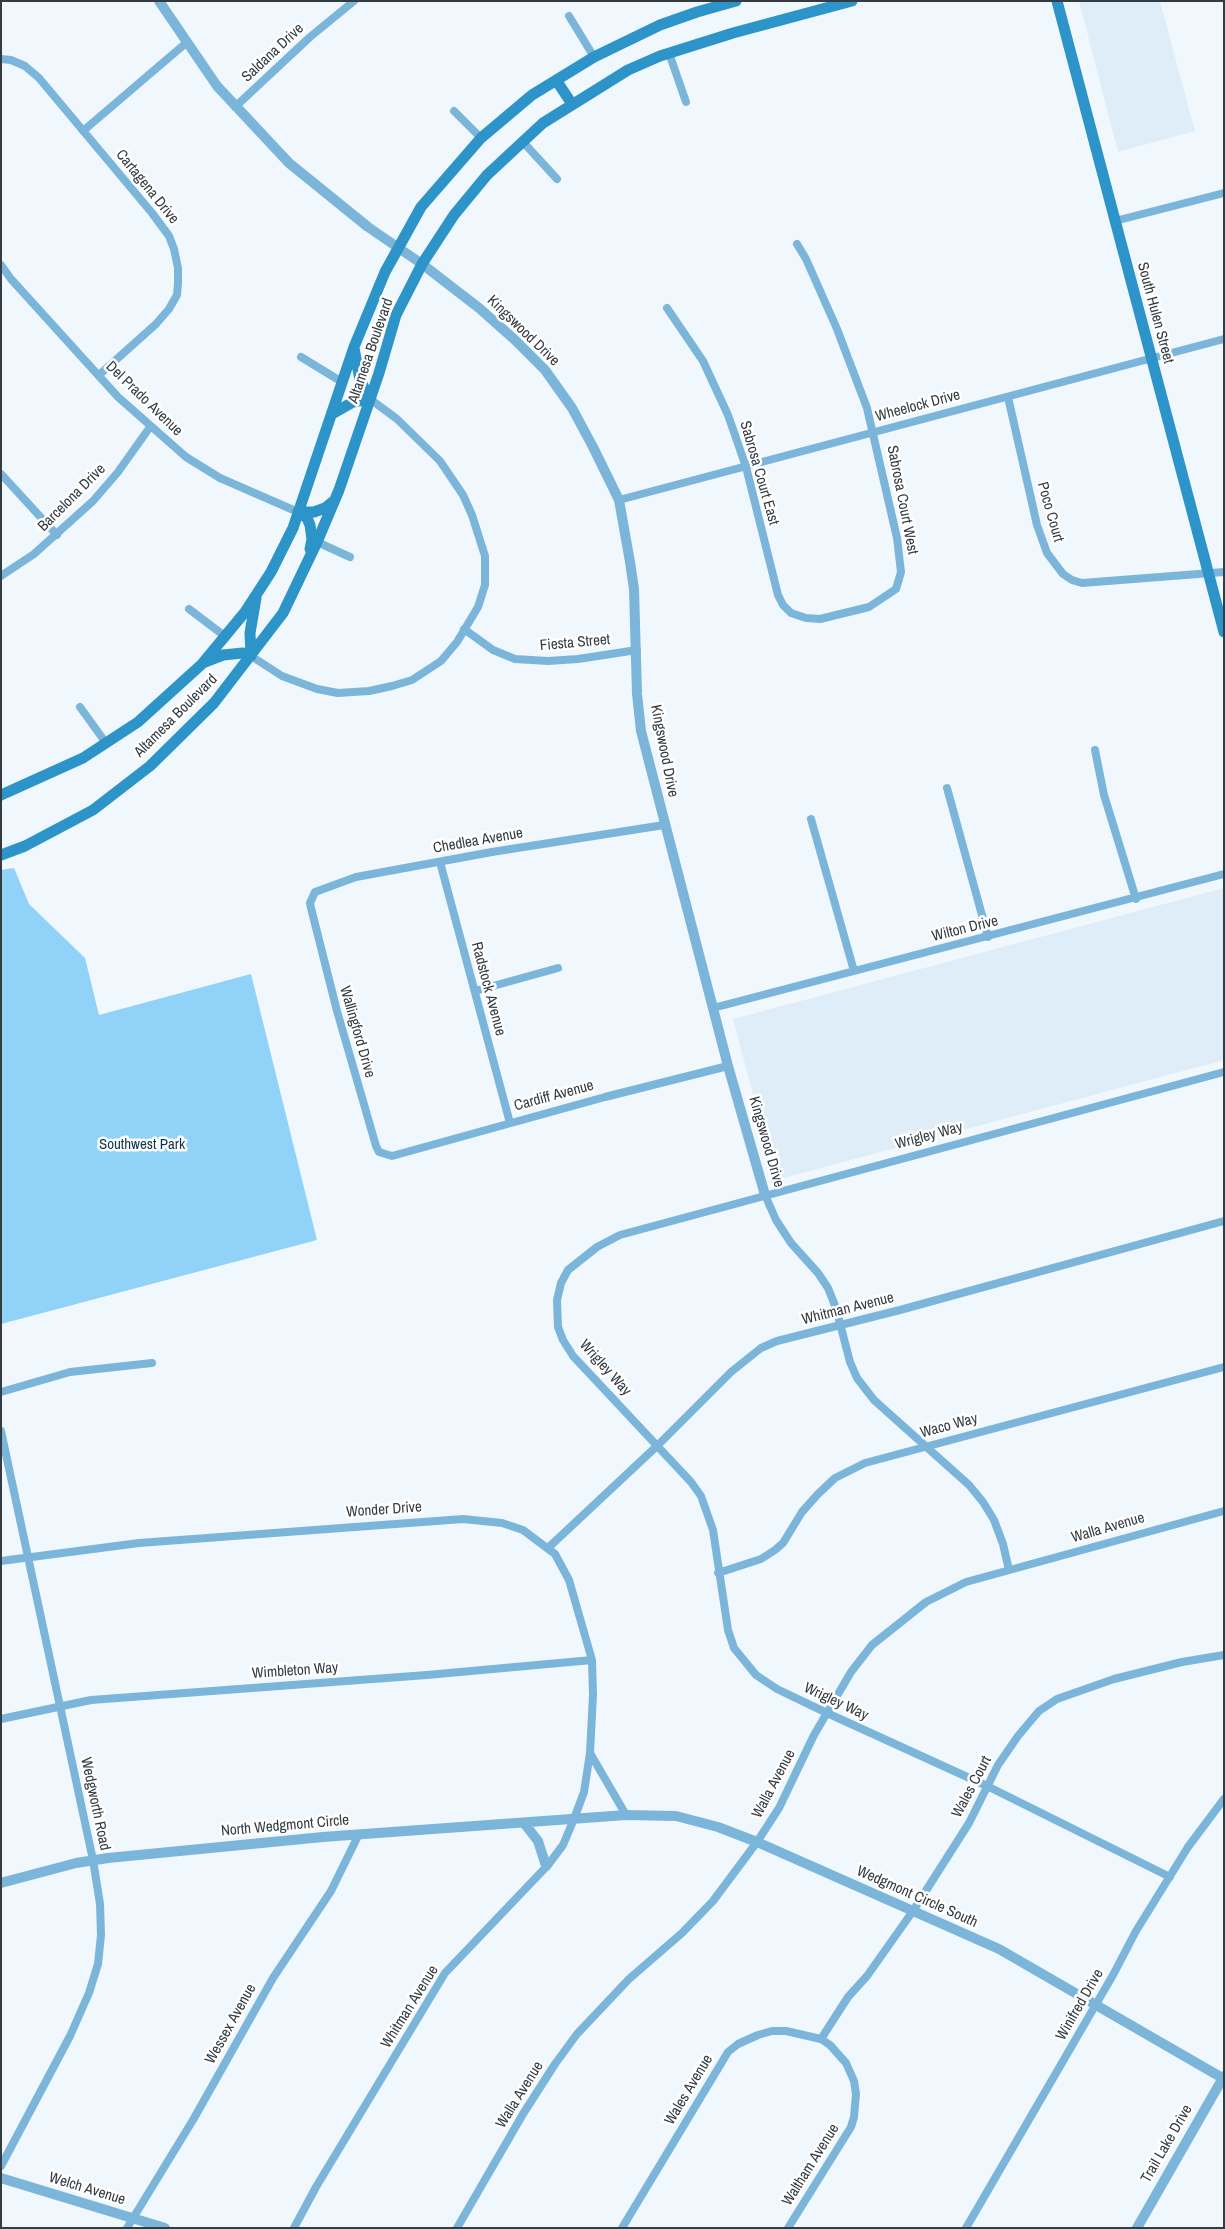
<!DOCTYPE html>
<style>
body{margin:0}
#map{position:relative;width:1225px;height:2229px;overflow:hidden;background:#f1f8fd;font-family:"Archivo Narrow",sans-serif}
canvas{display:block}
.frame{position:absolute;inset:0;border:2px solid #343c41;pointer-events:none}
</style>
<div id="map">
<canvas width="1225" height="2229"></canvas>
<div class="frame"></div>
</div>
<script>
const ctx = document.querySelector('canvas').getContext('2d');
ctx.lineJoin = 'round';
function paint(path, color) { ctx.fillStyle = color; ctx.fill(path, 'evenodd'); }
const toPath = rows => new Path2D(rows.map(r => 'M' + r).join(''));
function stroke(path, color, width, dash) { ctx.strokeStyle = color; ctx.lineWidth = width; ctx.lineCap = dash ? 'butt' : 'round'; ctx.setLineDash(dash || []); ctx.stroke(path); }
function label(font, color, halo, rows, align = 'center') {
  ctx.font = font + ' "Archivo Narrow",sans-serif'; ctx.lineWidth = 5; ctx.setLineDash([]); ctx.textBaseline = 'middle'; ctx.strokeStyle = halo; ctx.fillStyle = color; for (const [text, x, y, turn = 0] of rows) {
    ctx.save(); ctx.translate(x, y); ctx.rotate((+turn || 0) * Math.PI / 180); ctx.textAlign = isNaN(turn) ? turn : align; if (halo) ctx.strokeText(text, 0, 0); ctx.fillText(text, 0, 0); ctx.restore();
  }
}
const built = toPath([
 [1079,1,1160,1,1195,131,1118,152],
 [1224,888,1224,1060,776,1180,733,1019]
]);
const green = toPath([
 [14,868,29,904,85,958,99,1015,251,974,317,1240,1,1324,1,870]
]);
const minor = toPath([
 [569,16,594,57],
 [669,53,686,102],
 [1,59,11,60,25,66,39,78,152,213,169,236,174,249,178,268,178,283,177,295,169,309,156,324,99,375],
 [235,107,310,37,354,1],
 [454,111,481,138],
 [83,131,186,43],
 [523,142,557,179],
 [1115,221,1224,193],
 [1,265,11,279,118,397,186,457,220,478,298,512],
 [667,308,703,361,728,415,746,467,778,595,783,605,791,613,806,618,820,619,869,607,896,589,901,572,897,538,867,408,837,329,806,259,797,244],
 [301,357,342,382],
 [1008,397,1037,525,1047,553,1063,574,1072,580,1082,583,1224,572],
 [1,474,57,535],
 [619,500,1224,339],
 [317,542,350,557],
 [1,576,34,554,93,501,118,472,150,427],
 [189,609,226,637],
 [464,629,493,650,515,659,548,661,578,659,637,650],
 [251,656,282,676,317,689,338,693,369,691,392,686,412,680,441,661,457,642,478,607,485,585,485,556,472,515,463,495,440,461,397,419,370,399],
 [80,707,106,743],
 [1095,750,1104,795,1136,899],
 [947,788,988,937],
 [811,819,854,971],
 [664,825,492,852,356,877,315,892,310,903,311,908,337,1011,376,1146,379,1152,392,1156,605,1097,728,1066],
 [440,862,510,1123],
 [475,991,558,968],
 [713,1008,1224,874],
 [765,1195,776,1220,791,1243,818,1273,828,1288,836,1308,850,1362,857,1378,874,1400,969,1485,983,1502,994,1520,1003,1544,1009,1570],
 [1,1392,70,1372,152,1363],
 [1,1431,93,1860,100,1904,101,1935,98,1964,89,1993,70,2036,1,2166],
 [548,1548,658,1445,731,1372,761,1348,777,1341,900,1310,1224,1221],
 [1,1561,139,1543,463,1519,502,1523,523,1530,555,1554,569,1580,592,1660,593,1695,590,1753,584,1792,574,1819,563,1845,548,1865,445,1973,316,2187,294,2228],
 [718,1573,761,1559,775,1550,783,1543,802,1512,818,1494,835,1478,865,1463,1224,1367],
 [1,1719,91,1700,427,1675,592,1660],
 [590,1753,626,1815],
 [1170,1877,987,1786,827,1713,777,1689,756,1675,734,1648,728,1630,713,1530,701,1496,691,1482,573,1356,563,1340,558,1327,557,1300,561,1283,568,1270,597,1247,620,1235,1224,1072],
 [821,2039,848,1997,867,1976,913,1911,969,1823,998,1765,1018,1736,1039,1711,1057,1699,1114,1679,1182,1662,1224,1655],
 [127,2228,193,2120,273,1978,331,1891,359,1834],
 [457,2228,523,2114,555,2064,577,2034,629,1979,682,1933,713,1901,757,1842,779,1808,814,1735,851,1672,872,1645,926,1602,966,1582,1224,1511],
 [622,2228,728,2052,738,2044,758,2035,772,2031,786,2031,821,2039,830,2045,846,2063,854,2081,856,2094,854,2117,851,2127,788,2228],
 [966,2228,1113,1975,1136,1931,1188,1847,1224,1799]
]);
const tertiary = toPath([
 [159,1,217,86,289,163,368,227,422,264,479,308,515,340,545,370,572,408,593,447,619,500,630,562,634,589,637,694,641,731,728,1066,765,1195],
 [524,1823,538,1841,546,1866],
 [1,1883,76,1863,108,1858,323,1837,626,1815,676,1816,718,1827,757,1842,999,1949,1224,2079],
 [1,2178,165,2228],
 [1137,2228,1224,2076]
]);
const secondary = toPath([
 [1057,1,1224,632],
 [556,80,572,104],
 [332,414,353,402,370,399,360,380,354,348],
 [298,512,307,518,310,525,312,539,310,549],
 [298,512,314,512,325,508,335,500],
 [205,662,223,655,243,653,251,656,250,633,256,598],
 [1,795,83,758,138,722,202,664,245,612,271,572,293,528,354,347,385,272,421,207,481,138,532,95,594,57,660,25,697,12,736,1],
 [1,855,25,846,93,810,150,766,214,703,283,613,317,542,339,490,379,373,396,315,422,264,454,215,487,175,543,123,628,70,660,56,733,33,852,1]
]);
const streetNames = [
 ["Saldana Drive",273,53,-43],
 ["Cartagena Drive",147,187,51],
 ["South Hulen Street",1155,313,75],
 ["Kingswood Drive",523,331,44],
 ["Altamesa Boulevard",371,351,-71],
 ["Del Prado Avenue",144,399,44],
 ["Wheelock Drive",918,406,-15],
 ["Sabrosa Court East",759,473,74],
 ["Barcelona Drive",72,498,-45],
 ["Sabrosa Court West",902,500,79],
 ["Poco Court",1050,512,74],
 ["Fiesta Street",575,643,-5],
 ["Altamesa Boulevard",176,716,-45],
 ["Kingswood Drive",664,751,79],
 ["Chedlea Avenue",478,841,-10],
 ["Wilton Drive",965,929,-14],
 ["Radstock Avenue",488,989,75],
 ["Wallingford Drive",357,1032,74],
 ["Cardiff Avenue",554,1096,-15],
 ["Wrigley Way",929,1136,-15],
 ["Kingswood Drive",766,1142,74],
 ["Whitman Avenue",848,1309,-14],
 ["Wrigley Way",605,1368,48],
 ["Waco Way",949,1426,-15],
 ["Wonder Drive",384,1510,-4],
 ["Walla Avenue",1108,1528,-16],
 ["Wimbleton Way",295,1671,-4],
 ["Wrigley Way",836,1702,25],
 ["Walla Avenue",774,1784,-62],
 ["Wales Court",972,1787,-62],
 ["Wedgworth Road",95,1804,78],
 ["North Wedgmont Circle",285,1826,-5],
 ["Wedgmont Circle South",917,1897,24],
 ["Winifred Drive",1080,2005,-60],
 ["Whitman Avenue",410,2007,-58],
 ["Wessex Avenue",231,2024,-61],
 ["Wales Avenue",689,2090,-59],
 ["Walla Avenue",520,2095,-58],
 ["Trail Lake Drive",1167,2144,-60],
 ["Waltham Avenue",811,2165,-58],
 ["Welch Avenue",87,2189,17]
];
const parkNames = [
 ["Southwest Park",142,1145]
];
paint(built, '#deedf7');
paint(green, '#91d2f9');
stroke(minor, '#7bb6da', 8);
stroke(tertiary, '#7bb6da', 10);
stroke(secondary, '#2d94c9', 11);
label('15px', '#343c41', '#fff', streetNames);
label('15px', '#0e374d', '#fff', parkNames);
</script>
